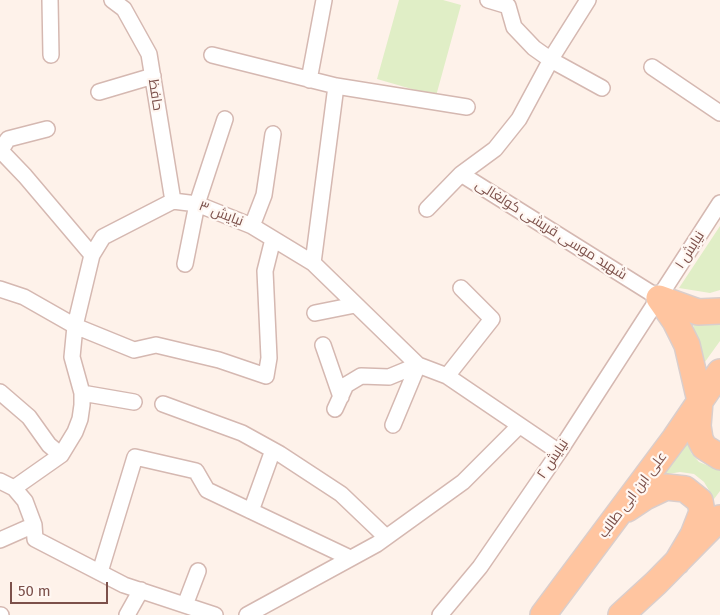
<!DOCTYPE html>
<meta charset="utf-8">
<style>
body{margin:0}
#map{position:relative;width:720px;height:615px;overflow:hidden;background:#fef2ea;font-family:"Fira Sans",sans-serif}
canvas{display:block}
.scale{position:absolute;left:10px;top:582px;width:98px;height:22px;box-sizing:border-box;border:2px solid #7c504a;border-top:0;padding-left:6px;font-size:15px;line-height:18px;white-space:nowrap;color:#7c504a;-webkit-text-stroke:4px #fff7f2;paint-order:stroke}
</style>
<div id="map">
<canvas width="720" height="615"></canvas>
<div class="scale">50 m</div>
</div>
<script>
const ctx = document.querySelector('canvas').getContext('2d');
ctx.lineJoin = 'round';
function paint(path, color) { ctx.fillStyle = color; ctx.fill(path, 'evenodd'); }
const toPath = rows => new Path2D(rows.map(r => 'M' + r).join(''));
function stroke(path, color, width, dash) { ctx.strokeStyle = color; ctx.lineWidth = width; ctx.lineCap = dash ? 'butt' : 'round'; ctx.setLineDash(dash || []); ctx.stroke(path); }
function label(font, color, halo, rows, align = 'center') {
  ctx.font = font + ' "Fira Sans",Cairo,sans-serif'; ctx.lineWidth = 4.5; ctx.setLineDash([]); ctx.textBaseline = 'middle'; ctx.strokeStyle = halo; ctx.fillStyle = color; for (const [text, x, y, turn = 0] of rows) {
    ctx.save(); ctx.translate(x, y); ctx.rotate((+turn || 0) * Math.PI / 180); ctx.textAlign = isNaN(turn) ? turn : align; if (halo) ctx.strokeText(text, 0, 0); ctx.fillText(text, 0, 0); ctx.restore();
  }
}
const green = toPath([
 [399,0,443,0,461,5,436,96,377,79],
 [720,226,720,290,710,293,679,288],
 [693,324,720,324,720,341,702,366],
 [691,428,690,441,691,453,699,462,714,468,720,469,720,491,708,507,710,492,704,482,694,474,680,472,668,474,655,483]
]);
const street = toPath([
 [50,0,51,55],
 [112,0,124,9,149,54,173,201],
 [488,0,508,6,514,27,534,48,551,60,602,88],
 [588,0,554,54,519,119,495,149,461,174,659,298],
 [212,55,336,86,467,107],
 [652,67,720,113],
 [309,80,324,0],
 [99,92,153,76],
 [0,150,25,176,92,255],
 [1,150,8,139,47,129],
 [427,209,461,174],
 [252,226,264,195,273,134],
 [313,263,336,86],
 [185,264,197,204,225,119],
 [0,289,24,297,75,326,134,350,156,345,219,360,266,376,269,358,265,271,273,239],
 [315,313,355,305],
 [323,345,341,397],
 [447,376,492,319,461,288],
 [0,392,29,417,49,445,61,455],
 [82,393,134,402],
 [163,404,242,433,280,454,341,494,386,537],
 [335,409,346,385,361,376,389,377,418,365],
 [393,425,418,365],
 [0,481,14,488,25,501,34,525,35,539,124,585,215,615],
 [14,488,61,455,75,432,80,419,82,405,82,393,72,357,75,326,92,255,103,237,173,201,197,204,252,226,313,263,418,365,447,376,559,452],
 [251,511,273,450],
 [0,540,34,525],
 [100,572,135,457,196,471,207,490,350,558],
 [185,605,198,571],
 [0,615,1,615],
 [127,615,141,590],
 [247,615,377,544,463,482,519,426],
 [440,615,480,567,559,452,720,203]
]);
const primary = toPath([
 [720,311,698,312,659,298,675,321,687,345,700,401,698,426,700,439,704,447,720,457],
 [627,509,645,497,666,487,685,489,700,501,702,512,693,535,677,562],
 [543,615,675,438,720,372],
 [621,615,656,583,720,518]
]);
const streetNames = [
 ["حافظ",155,95,81],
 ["نیایش ۳",221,214,21],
 ["شهید موسی قریشی کولغالی",551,230,32],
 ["نیایش ۱",690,250,-57],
 ["نیایش ۲",553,459,-56],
 ["علی ابن ابی طالب",633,495,-53]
];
paint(green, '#e0eec6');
stroke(street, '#d5b8b1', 18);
stroke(primary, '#dacecc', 28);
stroke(street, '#fff', 15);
stroke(primary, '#ffc5a0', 25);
label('14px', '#7c504a', '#fff7f2', streetNames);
</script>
